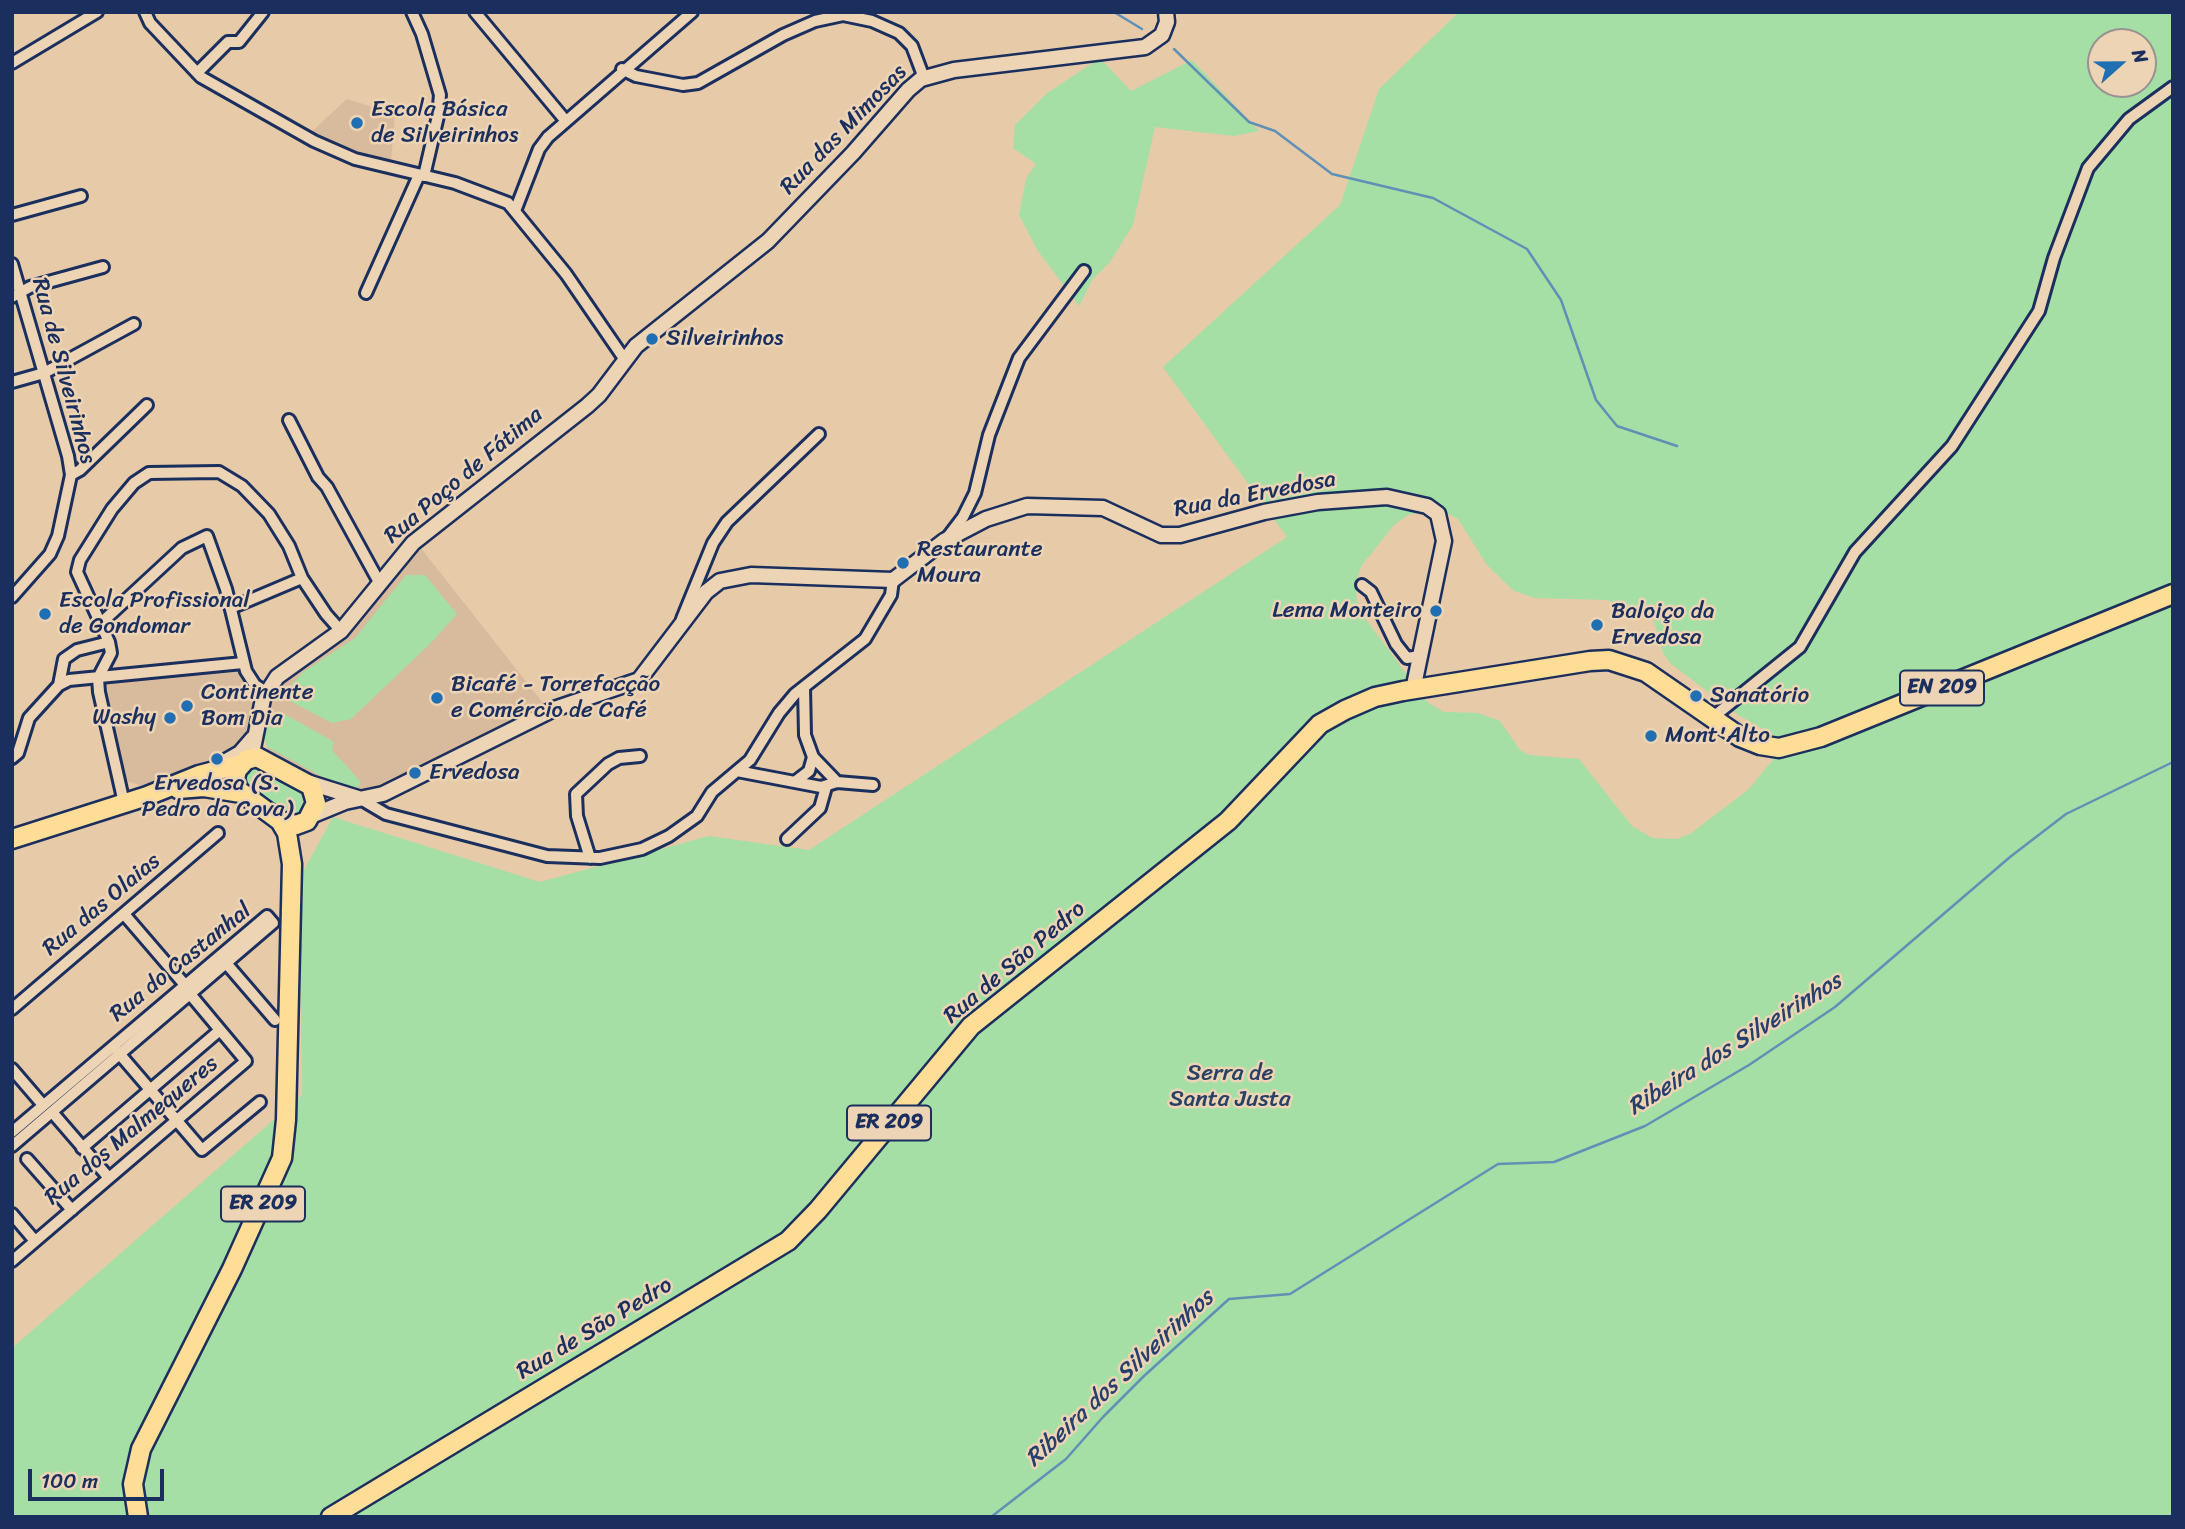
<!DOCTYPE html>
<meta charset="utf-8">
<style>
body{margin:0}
#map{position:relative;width:2185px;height:1529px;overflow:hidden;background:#e7caa8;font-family:Sriracha,sans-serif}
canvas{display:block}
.frame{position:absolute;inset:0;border:14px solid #1b2f5e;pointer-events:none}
.north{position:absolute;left:2087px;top:28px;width:70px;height:70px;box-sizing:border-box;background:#edd4b5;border:2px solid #999292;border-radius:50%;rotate:69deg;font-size:19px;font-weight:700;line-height:28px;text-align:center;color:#1b2f5e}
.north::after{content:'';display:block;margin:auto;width:24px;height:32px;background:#1f6fb2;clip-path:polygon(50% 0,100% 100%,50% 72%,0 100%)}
.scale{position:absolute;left:28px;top:1469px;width:136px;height:32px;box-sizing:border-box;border:4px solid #1b2f5e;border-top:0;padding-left:9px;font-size:21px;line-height:24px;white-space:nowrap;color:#1b2f5e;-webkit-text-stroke:5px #edd4b5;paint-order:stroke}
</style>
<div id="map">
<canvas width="2185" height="1529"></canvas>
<div class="frame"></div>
<div class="north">N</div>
<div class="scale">100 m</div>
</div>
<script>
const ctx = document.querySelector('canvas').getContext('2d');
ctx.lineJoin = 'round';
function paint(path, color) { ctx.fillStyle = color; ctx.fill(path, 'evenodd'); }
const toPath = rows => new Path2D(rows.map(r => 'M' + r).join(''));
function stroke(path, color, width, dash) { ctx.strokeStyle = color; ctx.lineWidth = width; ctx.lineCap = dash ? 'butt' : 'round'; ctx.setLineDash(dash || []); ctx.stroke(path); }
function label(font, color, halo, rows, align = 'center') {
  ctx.font = font + ' Sriracha,sans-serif'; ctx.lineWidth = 5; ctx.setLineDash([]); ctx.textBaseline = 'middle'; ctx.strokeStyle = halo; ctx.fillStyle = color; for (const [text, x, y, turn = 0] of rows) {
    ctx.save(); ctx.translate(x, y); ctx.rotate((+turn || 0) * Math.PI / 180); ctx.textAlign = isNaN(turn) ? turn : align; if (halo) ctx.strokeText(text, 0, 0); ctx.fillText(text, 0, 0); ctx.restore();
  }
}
const built = toPath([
 [347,99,395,114,391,162,349,150,310,133],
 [420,547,543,703,440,761,376,791,346,790,268,752,263,721,285,676,345,633],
 [239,669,252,701,251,724,241,744,204,765,145,787,127,781,118,758,106,697,107,682]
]);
const green = toPath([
 [1459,12,2173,12,2173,1517,12,1517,12,1348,302,1095,299,879,333,817,540,882,709,836,809,850,1287,537,1163,367,1340,205,1379,89],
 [2101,42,2143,42,2143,84,2101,84],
 [1438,509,1458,519,1487,565,1514,591,1535,598,1607,600,1647,614,1654,621,1663,653,1670,663,1740,716,1779,738,1780,747,1775,757,1749,789,1690,834,1677,839,1652,838,1632,826,1579,759,1530,755,1520,750,1500,721,1478,713,1444,712,1427,702,1365,618,1357,601,1356,581,1362,565,1394,525,1408,515],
 [1100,58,1131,91,1192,60,1259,131,1234,136,1155,127,1133,225,1110,262,1093,279,1079,306,1038,251,1019,215,1026,179,1036,164,1013,148,1015,125,1046,94],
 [406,575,425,575,457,614,431,643,351,719,332,723,288,700,287,690,303,672,355,638],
 [281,712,334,742,332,750,361,782,356,790,325,778,267,747,263,734,268,718],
 [251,769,260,769,301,790,306,799,305,808,301,812,290,814,248,786,245,776]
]);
const stream = toPath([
 [1114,12,1142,29],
 [1174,49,1249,122,1275,131,1332,174,1433,198,1527,249,1561,300,1596,400,1617,426,1677,446],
 [991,1517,1066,1459,1103,1417,1144,1376,1229,1299,1290,1294,1498,1164,1554,1162,1645,1126,1749,1065,1835,1007,2010,857,2066,814,2173,762]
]);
const minor = toPath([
 [145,12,150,23,201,77,314,141,355,159,455,183,508,203,566,274,625,360],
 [412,12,422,34,440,95,438,116,424,176],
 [475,12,565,120],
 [12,63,97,12],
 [622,69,636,76,683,85,698,83,783,35,815,21,843,15,872,21,899,33,912,46,924,78],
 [197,73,228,42,239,42,263,12],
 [515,211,539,149,548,137,692,12],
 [12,215,81,196],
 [12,264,68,456,71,475,58,536,50,554,12,597],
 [366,293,419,175],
 [12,297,30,287,103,267],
 [12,382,44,373,134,324],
 [289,420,318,477,327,487,379,582],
 [71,475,80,470,147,405],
 [947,538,963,517,975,493,989,435,1019,358,1084,271],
 [1362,585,1371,592,1396,644,1407,658,1420,656],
 [231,608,302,578],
 [682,619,713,543,727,522,819,434],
 [101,623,182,548,207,536,226,589,246,671,255,685,266,692],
 [59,685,64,659,77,650,109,642],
 [804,687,805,735,813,757,837,782,873,785],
 [1712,718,1800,647,1855,552,1952,446,2039,311,2054,258,2088,168,2129,119,2173,87],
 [12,758,18,753,29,718,59,685,69,680,243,663],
 [737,771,821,787,837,782],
 [796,781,809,771,813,757],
 [359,798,386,814,547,856,600,858,642,849,669,836,697,816,712,792,750,760,779,713,795,694,865,639,891,595,893,580],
 [124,803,99,692,98,678,111,653,109,642,77,572,80,560,112,509,134,483,149,473,219,472,242,486,269,514,289,546,302,578,326,614,341,631],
 [787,839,820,808,826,787],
 [590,858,577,816,576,794,608,764,619,758,640,756],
 [124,914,185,985],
 [226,963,275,1020],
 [12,1009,218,833],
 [117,1051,202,1150,260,1102],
 [12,1069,43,1105],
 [52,1112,109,1178],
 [12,1132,267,916,273,923,12,1146],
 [82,1148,220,1030],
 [27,1159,72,1210],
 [12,1214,35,1241],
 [12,1261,246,1061,190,994]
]);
const tertiary = toPath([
 [251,758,263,699,277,677,341,631,413,543,587,406,599,395,636,346,768,241,853,153,908,90,921,79,954,70,1145,47,1162,35,1167,22,1166,12],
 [219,765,240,753,253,738],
 [307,782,358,798],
 [311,816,345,802,383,794,554,709,639,680,706,592,720,581,751,575,893,580,944,541,986,519,1027,506,1103,508,1161,535,1180,535,1264,512,1318,502,1387,497,1427,506,1438,514,1444,541,1413,690]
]);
const primary = toPath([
 [257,757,311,786,316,803,307,821,296,825,280,821,238,790,235,779,237,770,246,760,257,757],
 [178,789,204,787,241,793],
 [12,839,147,796,199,775,241,764],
 [138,1517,133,1484,141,1449,232,1269,282,1158,286,1120,292,864,287,833,280,821],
 [331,1517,788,1241,818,1210,971,1026,1228,821,1320,724,1345,710,1375,697,1403,691,1590,661,1609,660,1646,672,1740,737,1760,745,1779,748,1821,737,2173,594]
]);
const markers = [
 [357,123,7,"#1f6fb2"],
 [652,339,7,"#1f6fb2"],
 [903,563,7,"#1f6fb2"],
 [1436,611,7,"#1f6fb2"],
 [45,614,7,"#1f6fb2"],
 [1597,625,7,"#1f6fb2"],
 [1696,696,7,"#1f6fb2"],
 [437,698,7,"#1f6fb2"],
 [187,706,7,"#1f6fb2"],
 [170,718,7,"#1f6fb2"],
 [1651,736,7,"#1f6fb2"],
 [217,759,7,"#1f6fb2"],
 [415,773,7,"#1f6fb2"]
];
const shields = [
 [1942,688,84],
 [889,1123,84],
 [263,1204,84]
];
const shieldNames = [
 ["EN 209",1942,688],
 ["ER 209",889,1123],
 ["ER 209",263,1204]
];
const poiNames = [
 ["Escola Básica",371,110],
 ["de Silveirinhos",371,136],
 ["Silveirinhos",666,339],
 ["Restaurante",917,550],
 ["Moura",917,576],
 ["Escola Profissional",59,601],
 ["de Gondomar",59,627],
 ["Lema Monteiro",1422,611,"right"],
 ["Baloiço da",1611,612],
 ["Ervedosa",1611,638],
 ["Bicafé - Torrefacção",451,685],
 ["e Comércio de Café",451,711],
 ["Continente",201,693],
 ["Bom Dia",201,719],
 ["Sanatório",1710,696],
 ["Washy",156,718,"right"],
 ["Mont'Alto",1665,736],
 ["Ervedosa",429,773],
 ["Ervedosa (S.",217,784,"center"],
 ["Pedro da Cova)",217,810,"center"]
];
const streetNames = [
 ["Rua das Mimosas",844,130,-46],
 ["Rua de Silveirinhos",63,371,75],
 ["Rua Poço de Fátima",464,476,-40],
 ["Rua da Ervedosa",1255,495,-11],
 ["Rua das Olaias",102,905,-40],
 ["Rua do Castanhal",181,963,-39],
 ["Rua de São Pedro",1015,963,-40],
 ["Rua dos Malmequeres",132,1131,-40],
 ["Rua de São Pedro",595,1329,-31]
];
const parkNames = [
 ["Serra de",1230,1074],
 ["Santa Justa",1230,1100]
];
const waterNames = [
 ["Ribeira dos Silveirinhos",1735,1045,-32],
 ["Ribeira dos Silveirinhos",1120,1379,-43]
];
paint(built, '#d8bb9c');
paint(green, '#a5dfa5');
stroke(stream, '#6090b5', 2.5);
stroke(minor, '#1b2f5e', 16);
stroke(tertiary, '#1b2f5e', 19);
stroke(primary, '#1b2f5e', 23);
stroke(minor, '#edd4b5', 10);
stroke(tertiary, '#edd4b5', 14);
stroke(primary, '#fedd96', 18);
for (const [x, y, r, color] of markers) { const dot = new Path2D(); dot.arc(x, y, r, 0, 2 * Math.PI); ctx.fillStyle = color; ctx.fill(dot); stroke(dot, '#edd4b5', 2.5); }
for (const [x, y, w] of shields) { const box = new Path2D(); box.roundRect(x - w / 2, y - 17.5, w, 35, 5); ctx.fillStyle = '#edd4b5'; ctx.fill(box); stroke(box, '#1b2f5e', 2); }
label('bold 21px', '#1b2f5e', null, shieldNames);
label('23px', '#1b2f5e', '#edd4b5', poiNames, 'left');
label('23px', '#1b2f5e', '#edd4b5', streetNames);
label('23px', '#294165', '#edd4b5', parkNames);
label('italic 24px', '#263f6c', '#edd4b5', waterNames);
</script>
